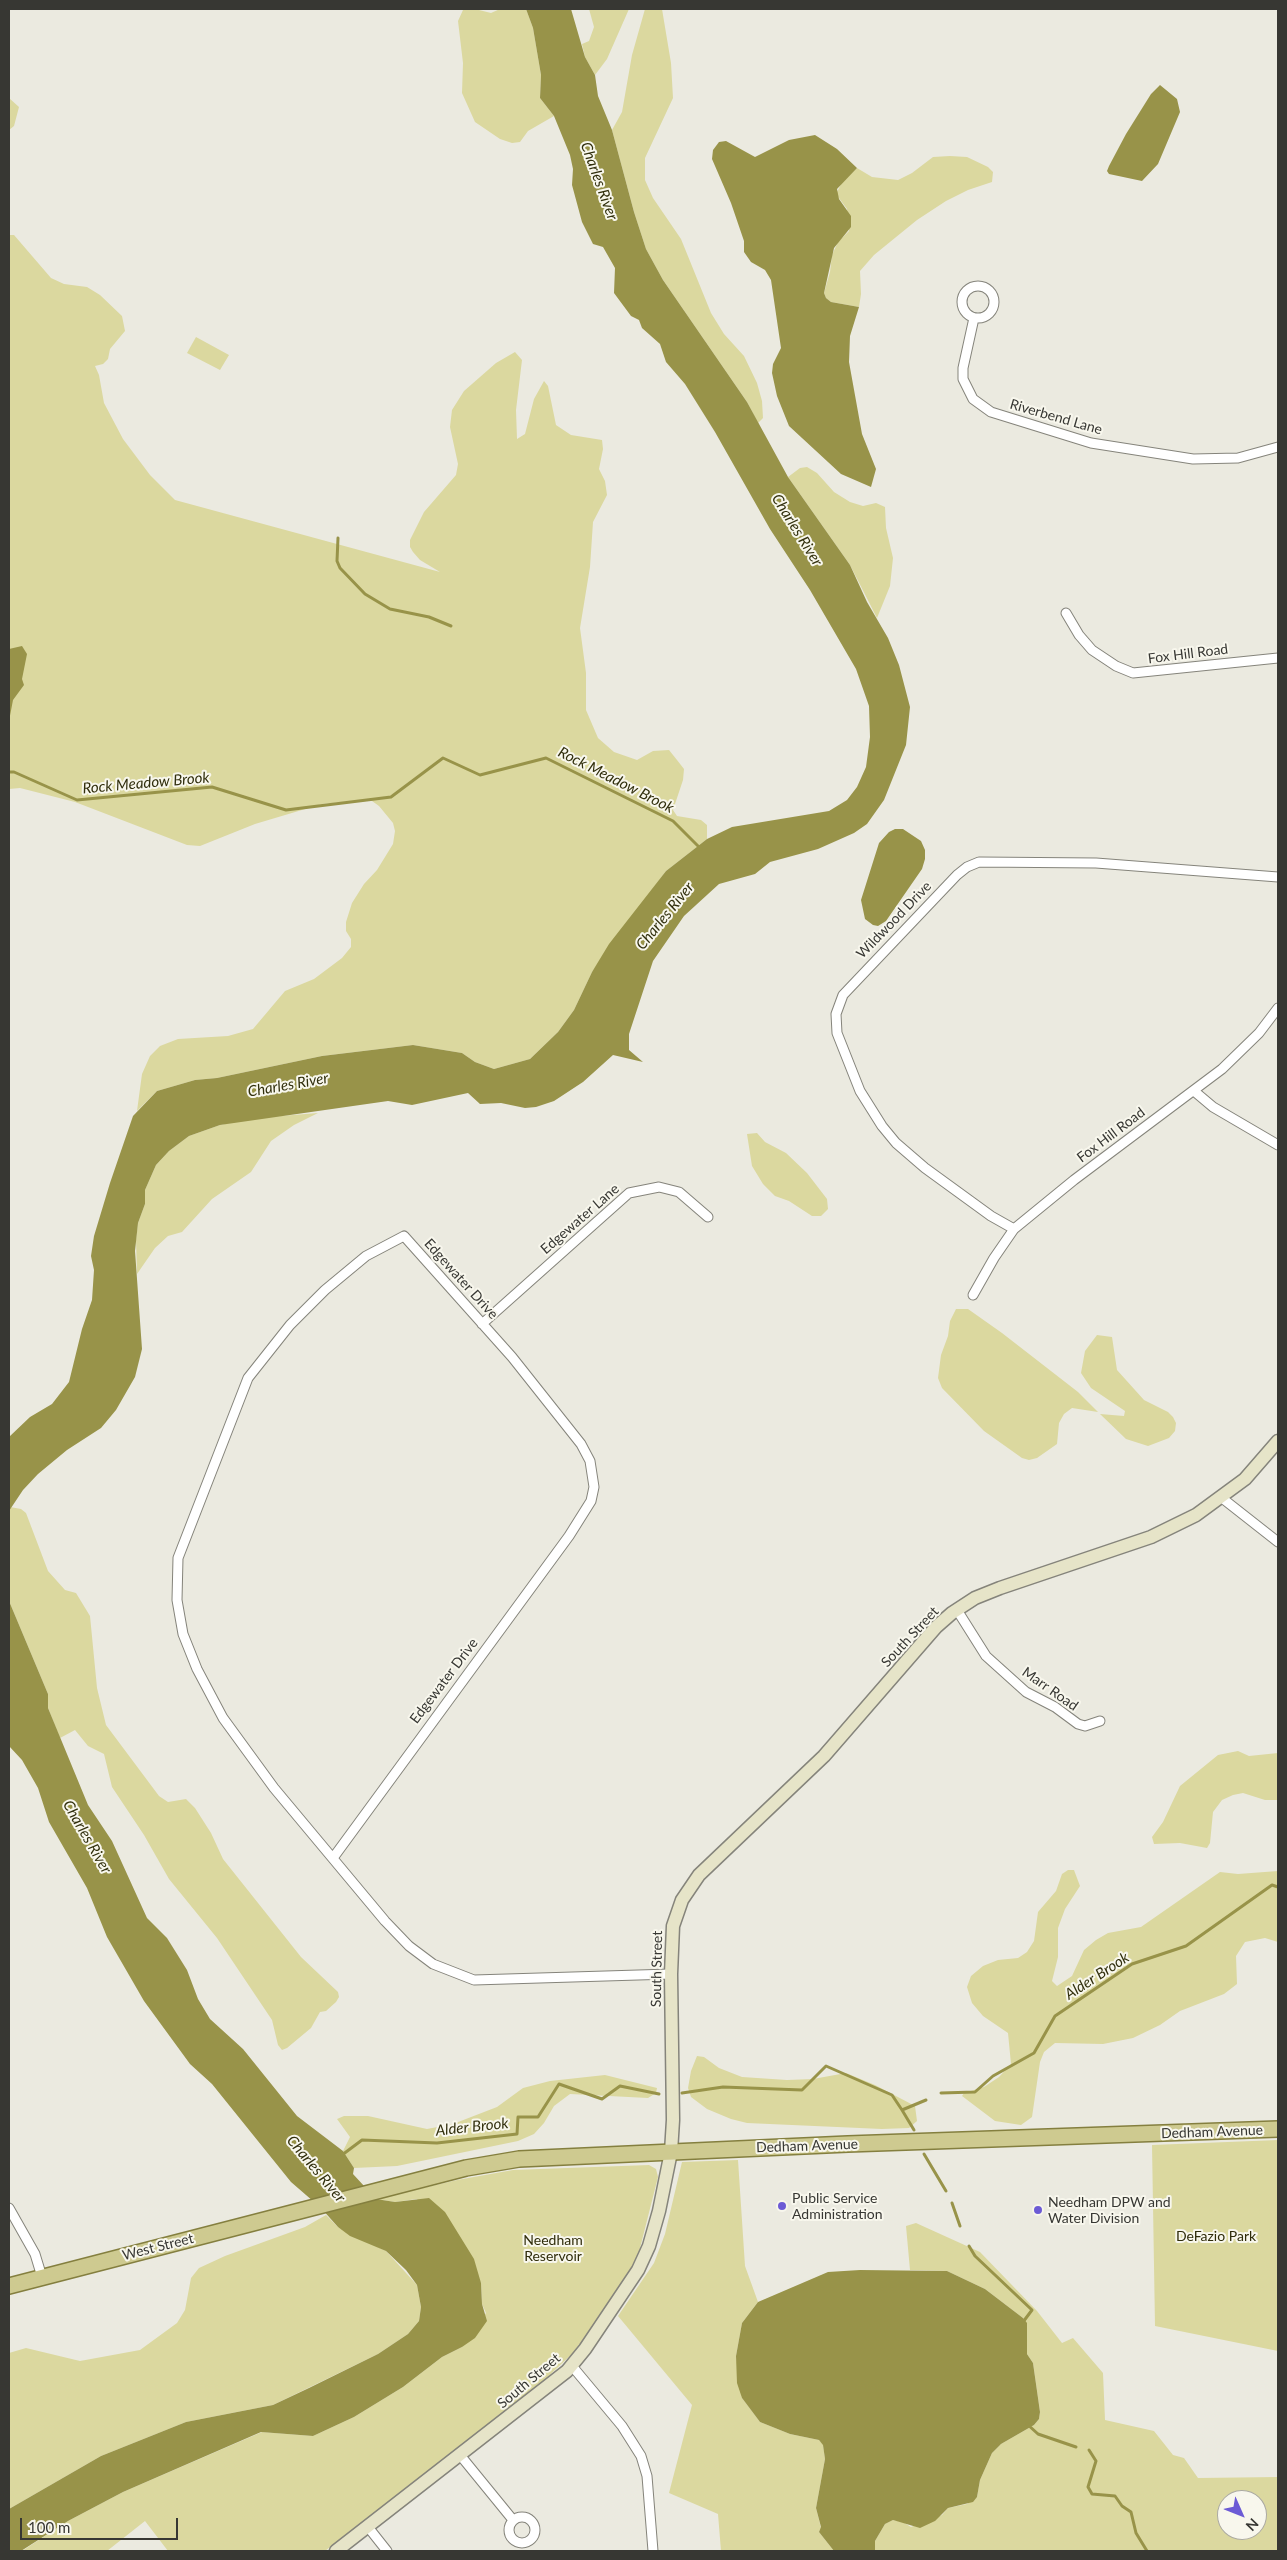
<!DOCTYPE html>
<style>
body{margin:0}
#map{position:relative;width:1287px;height:2560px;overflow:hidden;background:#ebeae0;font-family:Lato,sans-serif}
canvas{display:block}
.frame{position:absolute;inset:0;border:10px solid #373733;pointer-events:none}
.north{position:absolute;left:1217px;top:2490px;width:50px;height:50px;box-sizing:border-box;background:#f8f7ed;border:1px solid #abaaa3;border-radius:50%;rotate:134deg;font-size:14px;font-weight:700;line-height:20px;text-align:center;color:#373733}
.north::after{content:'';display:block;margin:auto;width:18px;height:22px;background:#6c5bd5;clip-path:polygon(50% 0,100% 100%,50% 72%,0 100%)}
.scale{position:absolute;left:20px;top:2518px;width:158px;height:22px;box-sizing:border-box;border:2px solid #373733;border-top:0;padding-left:6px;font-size:15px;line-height:18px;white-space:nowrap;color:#373733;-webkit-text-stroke:4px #f8f7ed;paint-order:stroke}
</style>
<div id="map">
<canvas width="1287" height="2560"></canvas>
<div class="frame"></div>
<div class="north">N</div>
<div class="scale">100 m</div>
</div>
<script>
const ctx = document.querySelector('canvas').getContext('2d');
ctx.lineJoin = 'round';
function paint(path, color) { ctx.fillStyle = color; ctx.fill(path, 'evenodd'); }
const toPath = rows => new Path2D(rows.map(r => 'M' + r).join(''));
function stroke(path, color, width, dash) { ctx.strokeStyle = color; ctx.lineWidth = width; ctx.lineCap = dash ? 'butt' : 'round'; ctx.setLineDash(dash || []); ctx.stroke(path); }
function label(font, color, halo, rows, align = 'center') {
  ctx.font = font + ' Lato,sans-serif'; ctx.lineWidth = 4; ctx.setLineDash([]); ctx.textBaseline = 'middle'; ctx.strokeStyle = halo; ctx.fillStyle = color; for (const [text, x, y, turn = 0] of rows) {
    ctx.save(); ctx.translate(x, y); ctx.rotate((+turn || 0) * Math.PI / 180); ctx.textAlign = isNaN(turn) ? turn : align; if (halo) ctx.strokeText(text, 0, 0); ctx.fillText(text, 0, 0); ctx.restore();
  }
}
const green = toPath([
 [475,9,491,13,500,9,526,9,533,28,541,75,540,98,554,116,528,131,520,142,512,143,500,139,475,122,462,93,463,63,458,21,463,10],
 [589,9,629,9,607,59,595,75,585,57,582,44,589,41,594,27],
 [645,9,662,9,671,63,673,98,645,158,645,180,653,198,681,239,711,313,724,334,744,356,757,383,762,401,763,418,758,423,747,402,663,280,646,249,634,212,612,130,622,112,632,55],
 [9,98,19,107,14,126,9,130],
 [950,156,967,157,988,167,993,172,992,182,968,190,946,201,917,220,874,255,860,271,861,294,859,307,831,302,826,298,824,293,830,272,832,255,838,242,849,231,847,209,836,194,842,182,857,168,872,177,898,180,912,173,933,157],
 [9,235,14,235,51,278,64,284,87,287,100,295,122,316,125,331,110,349,108,359,103,364,95,366,99,375,104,403,123,439,150,475,175,500,440,572,420,560,413,552,410,547,410,540,424,512,456,475,458,464,450,427,452,410,464,391,496,363,515,352,522,360,516,410,517,439,525,434,534,399,544,381,548,386,556,425,571,435,602,440,603,449,599,469,605,481,607,495,593,522,590,567,580,628,586,673,586,710,598,738,614,752,637,760,653,751,669,750,677,760,684,769,683,780,673,810,677,816,701,820,707,825,707,839,666,871,592,972,574,1010,558,1032,530,1059,494,1069,475,1062,462,1053,413,1045,322,1056,217,1078,195,1080,157,1091,137,1111,142,1074,150,1056,160,1046,178,1039,228,1036,253,1029,285,991,314,979,342,958,351,947,351,939,346,931,346,922,352,903,364,884,377,870,393,844,395,831,393,823,379,806,372,801,365,800,322,804,255,824,200,846,187,845,75,802,20,788,9,789],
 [196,337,229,355,220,370,187,353],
 [807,467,817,473,834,492,850,502,863,506,876,503,885,507,886,528,893,558,890,586,877,618,850,565,788,477,800,468],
 [318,1113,294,1125,271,1141,251,1172,212,1199,182,1232,168,1236,155,1248,137,1274,136,1240,138,1223,145,1204,145,1190,156,1165,169,1151,189,1136,220,1125,255,1118],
 [757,1133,765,1142,786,1153,807,1173,827,1199,828,1209,821,1216,812,1216,789,1201,775,1196,763,1184,752,1166,747,1134],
 [956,1309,968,1309,1002,1333,1078,1392,1098,1412,1072,1408,1064,1414,1059,1423,1057,1444,1037,1458,1029,1460,1022,1458,984,1431,942,1388,938,1378,941,1355,948,1336,950,1321],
 [1097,1335,1112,1337,1117,1370,1144,1400,1168,1412,1173,1417,1176,1423,1175,1431,1169,1438,1148,1446,1126,1439,1100,1414,1124,1416,1125,1411,1091,1388,1081,1373,1085,1351],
 [10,1507,21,1509,26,1513,48,1571,65,1590,76,1593,90,1616,97,1688,106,1725,159,1796,168,1802,186,1799,195,1808,211,1833,223,1859,301,1957,338,1992,339,1997,336,2002,326,2011,320,2012,311,2028,287,2048,282,2050,278,2045,272,2020,217,1938,169,1879,144,1835,112,1787,104,1754,88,1746,75,1730,60,1738,48,1708,48,1694,9,1601],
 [1238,1751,1249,1756,1278,1753,1278,1800,1265,1800,1243,1793,1233,1795,1222,1800,1213,1812,1210,1843,1207,1848,1180,1843,1154,1844,1152,1837,1163,1822,1180,1786,1218,1755],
 [1068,1870,1074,1870,1080,1886,1065,1909,1058,1928,1058,1957,1052,1981,1057,1986,1072,1976,1084,1950,1096,1940,1108,1933,1141,1927,1220,1872,1238,1874,1278,1871,1278,1942,1265,1938,1245,1942,1236,1956,1237,1984,1224,1994,1180,2011,1160,2025,1133,2038,1103,2044,1055,2043,1044,2052,1040,2062,1032,2117,1021,2125,995,2121,962,2096,964,2093,984,2087,999,2077,1011,2064,1008,2033,983,2016,972,2003,967,1987,971,1976,983,1966,998,1960,1018,1958,1027,1952,1034,1941,1038,1912,1056,1891,1062,1874],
 [697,2056,704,2057,719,2068,742,2077,787,2080,813,2079,846,2073,875,2085,915,2106,917,2121,909,2128,882,2129,747,2123,731,2119,707,2109,691,2097,688,2088,691,2071],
 [605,2075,657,2088,656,2093,648,2098,570,2094,554,2106,544,2123,534,2134,518,2141,397,2166,354,2168,343,2151,350,2137,337,2119,344,2116,368,2116,427,2129,453,2124,497,2107,523,2088,550,2081],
 [1278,2140,1278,2351,1155,2326,1152,2145],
 [738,2160,745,2266,758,2302,742,2323,736,2356,742,2398,760,2422,790,2434,819,2440,823,2444,825,2459,816,2508,821,2528,819,2532,834,2551,721,2551,718,2514,669,2493,692,2405,618,2316,654,2263,665,2234,682,2162],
 [649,2165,656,2169,658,2177,639,2252,619,2294,572,2354,541,2383,325,2551,168,2551,145,2521,107,2551,22,2551,68,2521,123,2492,262,2432,313,2436,354,2417,403,2387,442,2357,462,2347,486,2313,482,2304,481,2283,417,2199,395,2202,376,2199,457,2180,513,2170],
 [326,2215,338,2227,386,2251,417,2285,421,2307,419,2321,408,2334,378,2354,273,2405,186,2422,101,2456,9,2509,9,2353,26,2348,80,2361,140,2350,177,2323,185,2310,191,2278,199,2268,225,2256,305,2227],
 [916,2223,980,2252,1037,2311,1062,2343,1073,2338,1103,2373,1105,2420,1154,2431,1173,2455,1184,2458,1198,2478,1278,2477,1278,2551,875,2551,875,2541,885,2524,893,2520,903,2522,911,2527,942,2515,948,2508,967,2504,977,2497,980,2480,992,2453,1001,2444,1034,2425,1039,2419,1040,2412,1033,2363,1027,2354,1027,2332,1023,2318,985,2289,947,2271,910,2270,906,2226],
 [1227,2500,1257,2500,1257,2530,1227,2530]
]);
const water = toPath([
 [526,9,571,9,585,57,595,75,598,96,612,130,634,212,646,249,663,280,747,402,788,477,850,565,867,602,888,638,899,665,910,707,906,745,884,800,867,824,854,833,818,849,770,862,755,874,719,884,684,916,653,961,629,1034,629,1050,643,1062,613,1055,583,1082,554,1101,536,1107,525,1108,501,1103,480,1104,468,1093,412,1105,388,1101,220,1125,189,1136,169,1151,156,1165,145,1190,145,1204,138,1223,135,1251,142,1349,135,1377,116,1410,101,1428,67,1450,38,1474,23,1490,9,1511,9,1437,30,1417,52,1404,69,1382,82,1329,92,1300,94,1270,91,1256,94,1236,110,1183,133,1116,157,1091,195,1080,217,1078,322,1056,413,1045,462,1053,475,1062,494,1069,530,1059,558,1032,574,1010,592,972,609,944,666,871,707,839,732,827,829,811,847,800,857,787,866,767,870,737,869,706,856,669,810,590,770,529,715,432,685,384,666,362,660,344,642,328,639,320,631,316,614,293,615,268,603,247,593,244,582,222,572,185,573,169,570,155,554,116,540,98,541,75,533,28],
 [1160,85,1177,99,1180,112,1158,164,1142,181,1109,174,1107,171,1109,166,1126,134,1151,94],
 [815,135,837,149,857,168,837,189,839,199,851,216,851,227,834,248,824,293,826,298,831,302,859,307,850,336,849,362,862,434,876,469,871,487,841,474,789,426,777,396,772,373,773,364,781,348,771,280,765,270,751,262,744,252,744,241,731,203,712,159,713,150,719,142,726,141,755,157,789,140],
 [22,646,27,654,22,679,24,685,13,700,9,721,9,649],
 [895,829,903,829,921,841,925,850,925,859,922,869,886,921,878,926,873,925,865,919,861,900,879,843,889,832],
 [9,1601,48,1694,48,1708,88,1805,112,1841,147,1918,167,1938,187,1970,198,1999,210,2019,243,2049,297,2116,343,2151,354,2168,353,2174,376,2199,395,2202,429,2198,445,2212,474,2259,481,2283,482,2304,487,2321,475,2338,462,2347,442,2357,403,2387,354,2417,313,2436,261,2432,123,2492,68,2521,21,2551,9,2551,9,2509,101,2456,186,2422,273,2405,309,2388,378,2354,408,2334,419,2321,421,2307,417,2285,406,2270,386,2251,350,2236,338,2227,321,2208,291,2182,212,2084,190,2064,144,2001,107,1937,87,1888,49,1822,38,1788,22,1760,9,1746],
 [860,2270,947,2271,985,2289,1023,2318,1027,2323,1027,2354,1033,2363,1040,2412,1039,2419,1034,2425,1001,2444,992,2453,980,2480,977,2497,973,2502,948,2508,935,2521,920,2528,893,2520,885,2524,875,2541,875,2551,834,2551,819,2532,821,2527,816,2508,825,2459,823,2445,819,2440,790,2434,760,2422,742,2398,737,2383,736,2356,742,2323,758,2302,828,2272]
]);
const stream = toPath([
 [338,538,337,561,340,568,365,594,390,609,429,617,451,626],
 [9,772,14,772,77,800,212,787,286,810,391,797,443,758,480,775,546,758,673,821,701,849],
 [682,2093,723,2087,802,2090,826,2066,892,2095,902,2110,926,2100],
 [941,2093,975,2092,993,2076,1034,2053,1055,2016,1132,1964,1186,1946,1272,1885,1278,1887],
 [902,2110,914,2130],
 [924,2154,946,2191],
 [342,2155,362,2140,437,2143,517,2134,518,2117,538,2117,559,2084,602,2099,620,2086,659,2094],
 [952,2203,960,2226],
 [969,2246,975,2256,1032,2310,1023,2322],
 [1027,2424,1038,2434,1076,2447],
 [1089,2450,1096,2461,1088,2487,1092,2494,1115,2496,1122,2506,1131,2512,1136,2533,1147,2551]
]);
const street = toPath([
 '962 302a16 16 0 1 1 32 0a16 16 0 1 1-32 0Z',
 [974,318,963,368,963,379,973,399,991,412,1091,443,1193,459,1238,458,1278,447],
 [1066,613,1079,635,1092,650,1116,666,1133,673,1278,658],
 [1194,1091,1213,1107,1278,1145],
 [1014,1229,991,1216,925,1168,896,1143,882,1126,860,1091,837,1033,836,1014,843,995,957,875,967,867,979,862,1096,863,1278,877],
 [973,1295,994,1258,1014,1229,1074,1180,1222,1069,1259,1033,1278,1008],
 [482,1324,629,1193,659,1187,679,1192,708,1217],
 [1222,1498,1278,1542],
 [957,1610,986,1656,1026,1692,1055,1707,1078,1724,1085,1726,1100,1721],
 [333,1858,569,1536,591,1501,594,1487,590,1461,581,1444,512,1357,404,1236,366,1256,325,1290,290,1325,248,1378,178,1558,177,1600,183,1634,197,1669,223,1718,274,1788,385,1921,409,1946,433,1964,474,1980,671,1974],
 [9,2208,35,2254,42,2277],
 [572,2366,622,2426,641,2456,647,2476,653,2551],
 [460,2455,513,2520],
 '509 2530a13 13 0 1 1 26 0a13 13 0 1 1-26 0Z',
 [368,2527,387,2551]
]);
const secondary = toPath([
 [336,2551,567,2371,585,2349,638,2270,649,2246,659,2211,671,2152,673,2120,671,1974,673,1926,682,1900,699,1875,824,1756,936,1627,952,1613,975,1598,1000,1588,1151,1537,1196,1515,1245,1479,1278,1441]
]);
const primary = toPath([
 [9,2286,466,2168,519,2159,848,2144,1278,2129]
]);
const markers = [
 [782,2206,5,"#6c5bd5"],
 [1038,2210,5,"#6c5bd5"]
];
const streetNames = [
 ["Riverbend Lane",1056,417,16],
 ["Fox Hill Road",1188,654,-7],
 ["Wildwood Drive",894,920,-46],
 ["Fox Hill Road",1111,1135,-37],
 ["Edgewater Lane",580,1219,-41],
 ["Edgewater Drive",461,1279,48],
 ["South Street",910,1637,-47],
 ["Edgewater Drive",444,1681,-53],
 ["Marr Road",1050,1689,35],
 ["South Street",657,1969,-89],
 ["Dedham Avenue",1212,2132,-2],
 ["Dedham Avenue",807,2146,-2],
 ["West Street",158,2247,-14],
 ["South Street",529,2381,-40]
];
const poiNames = [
 ["Public Service",792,2198],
 ["Administration",792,2214],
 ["Needham DPW and",1048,2202],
 ["Water Division",1048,2218]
];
const parkNames = [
 ["DeFazio Park",1216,2236],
 ["Needham",553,2240],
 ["Reservoir",553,2256]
];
const waterNames = [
 ["Charles River",599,181,70],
 ["Charles River",797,530,58],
 ["Rock Meadow Brook",616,780,27],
 ["Rock Meadow Brook",146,783,-5],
 ["Charles River",665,916,-51],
 ["Charles River",288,1085,-10],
 ["Charles River",87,1837,60],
 ["Alder Brook",1097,1976,-33],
 ["Alder Brook",472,2127,-6],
 ["Charles River",316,2169,50]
];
paint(green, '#dbd89f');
paint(water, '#989349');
stroke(stream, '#989349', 3);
stroke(street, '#85847b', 11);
stroke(secondary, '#85847b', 15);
stroke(primary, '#847f3f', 18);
stroke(street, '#fff', 9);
stroke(secondary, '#e6e4c8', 12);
stroke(primary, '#ceca90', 15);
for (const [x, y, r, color] of markers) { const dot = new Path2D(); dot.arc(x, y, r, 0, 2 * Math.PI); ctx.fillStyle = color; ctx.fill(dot); stroke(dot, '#f8f7ed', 2); }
label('14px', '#373733', '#f8f7ed', streetNames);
label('14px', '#373733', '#f8f7ed', poiNames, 'left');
label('14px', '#2f2c0a', '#f8f7ed', parkNames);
label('italic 15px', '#312f0d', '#f8f7ed', waterNames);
</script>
